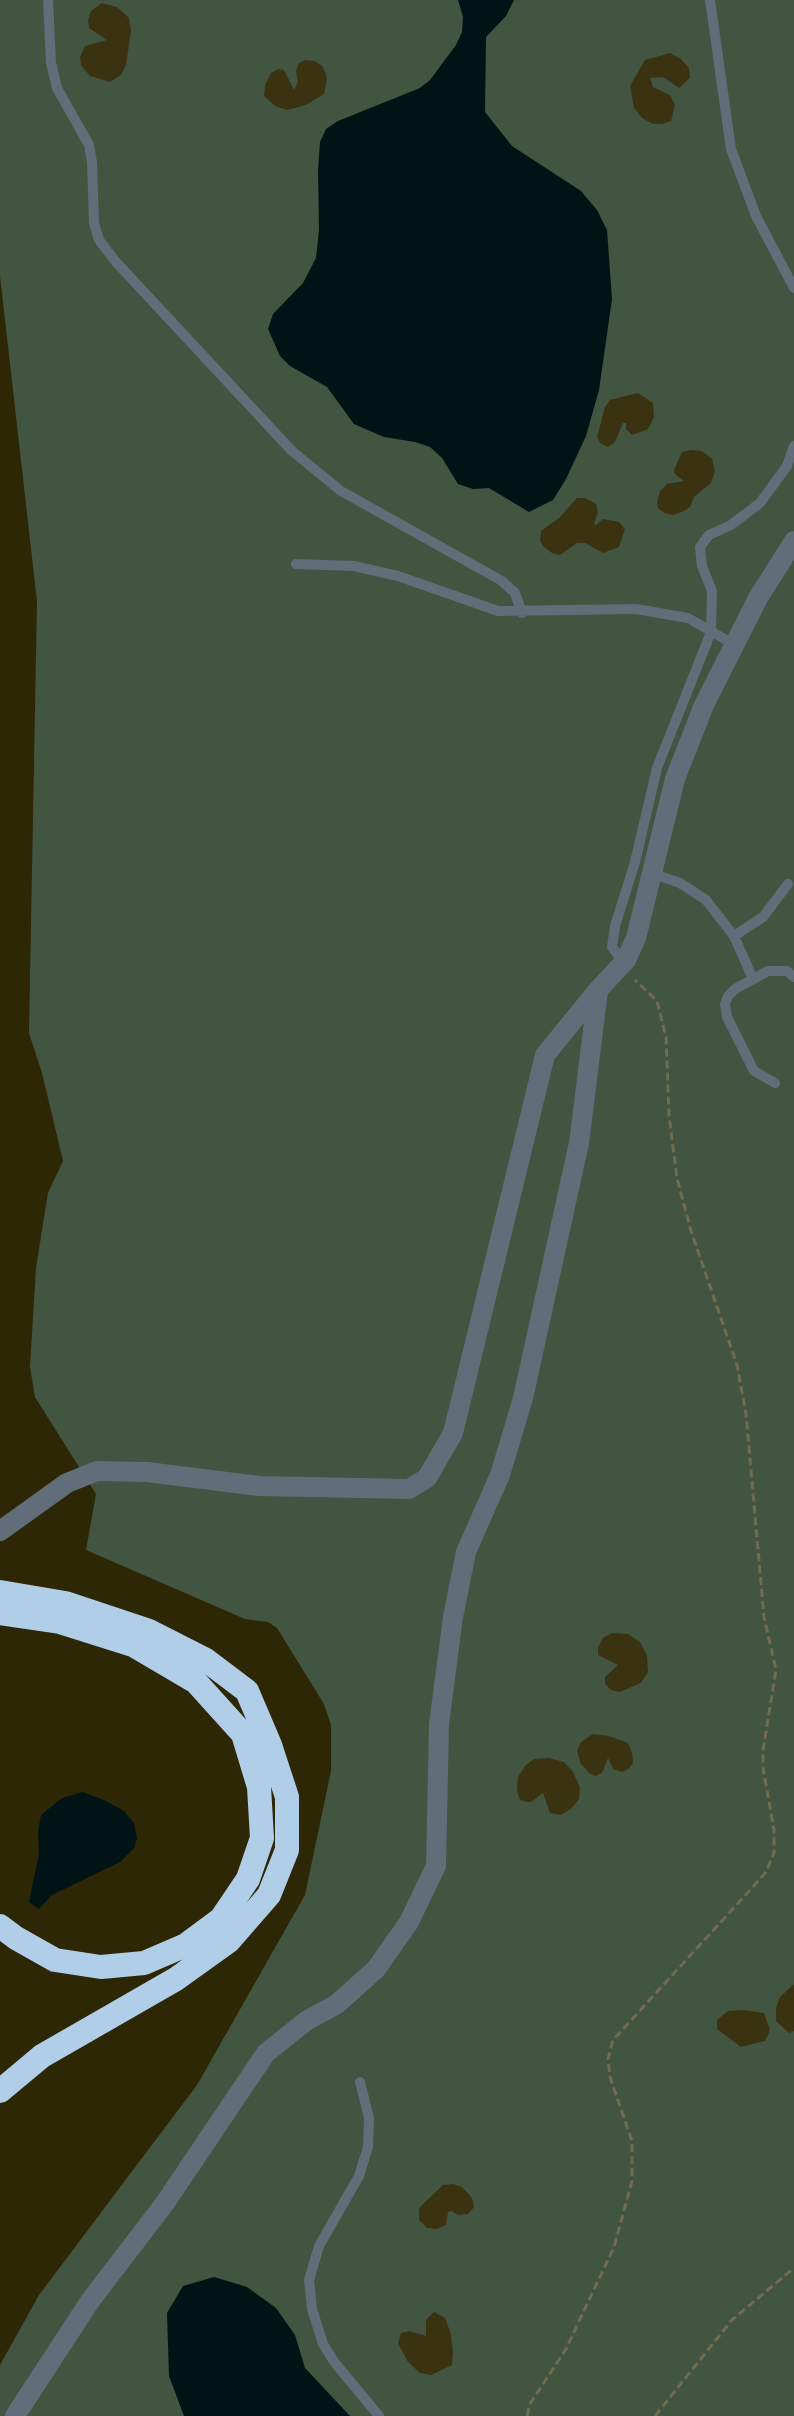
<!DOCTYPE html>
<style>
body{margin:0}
canvas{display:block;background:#2e2706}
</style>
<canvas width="794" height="2416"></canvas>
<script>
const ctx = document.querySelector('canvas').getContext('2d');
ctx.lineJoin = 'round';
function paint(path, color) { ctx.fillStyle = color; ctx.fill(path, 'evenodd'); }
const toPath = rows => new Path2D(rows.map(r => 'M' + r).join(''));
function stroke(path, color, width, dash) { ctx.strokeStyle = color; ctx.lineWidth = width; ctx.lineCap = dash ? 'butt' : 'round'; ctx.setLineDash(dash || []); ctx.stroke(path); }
const green = toPath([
 [0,0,794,0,794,2416,0,2416,0,2365,39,2295,197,2085,305,1895,331,1771,331,1725,324,1704,277,1628,268,1622,245,1619,86,1550,96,1494,35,1397,30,1367,36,1268,48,1193,63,1161,42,1073,29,1033,37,601,0,276]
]);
const sand = toPath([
 [102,3,117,7,129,18,131,31,126,65,121,75,110,82,90,76,81,65,80,57,85,46,107,40,89,28,88,21,91,11],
 [670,53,681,59,689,68,690,78,679,88,663,77,650,78,653,87,670,95,675,105,671,121,662,124,653,124,642,118,634,108,630,86,645,60],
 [305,60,315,61,323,67,327,78,324,94,306,105,287,110,275,106,264,96,265,85,271,73,278,69,284,70,294,90,298,82,296,71,299,63],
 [638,393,653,403,654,417,648,429,632,435,626,429,626,423,623,423,615,442,608,447,601,444,597,437,605,407,610,400],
 [691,450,702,451,712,459,715,471,711,483,694,497,690,507,684,511,673,515,665,513,658,508,657,502,660,491,667,484,684,481,675,474,674,470,682,452],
 [577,498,585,498,596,504,598,512,594,524,596,525,603,519,619,522,625,529,619,547,603,553,585,543,577,543,560,555,552,553,543,546,540,541,541,531,559,518],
 [612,1633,628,1634,640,1642,647,1655,648,1672,641,1683,620,1692,611,1690,605,1684,605,1677,618,1665,598,1655,598,1647,603,1638],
 [593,1734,609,1736,628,1743,632,1753,633,1763,628,1769,622,1772,613,1769,608,1758,602,1773,595,1776,589,1773,581,1764,577,1751,581,1742],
 [549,1758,564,1762,573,1772,580,1787,579,1799,572,1808,561,1815,550,1813,543,1793,531,1802,526,1802,520,1800,517,1791,518,1777,525,1766,534,1759],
 [794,1984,794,2031,789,2033,776,2021,776,2008,780,1997],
 [743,2010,764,2013,770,2030,765,2041,741,2047,717,2029,717,2020,728,2011],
 [453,2184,462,2187,472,2198,474,2207,468,2214,458,2215,452,2211,448,2212,446,2225,437,2229,427,2228,419,2220,419,2208,443,2185],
 [434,2312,445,2318,451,2334,453,2353,452,2365,431,2375,420,2373,408,2362,398,2343,401,2333,409,2331,426,2336,426,2320]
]);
const water = toPath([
 [458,0,514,0,506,16,486,37,485,112,512,146,581,191,597,210,607,230,612,299,599,390,586,436,566,479,553,500,529,512,489,488,473,489,458,484,442,458,430,447,415,442,384,437,354,424,327,387,290,366,280,356,268,329,273,314,303,283,316,258,319,230,318,170,320,142,326,129,338,121,420,88,430,80,456,45,462,32,463,17],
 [82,1792,104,1800,124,1811,134,1823,137,1838,134,1848,120,1862,52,1895,39,1909,29,1902,39,1854,38,1831,41,1815,62,1798],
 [214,2277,247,2287,276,2308,295,2335,305,2368,350,2416,184,2416,169,2376,167,2313,183,2286]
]);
const path = toPath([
 [527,2416,530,2404,566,2349,614,2247,632,2181,632,2141,610,2077,608,2059,613,2040,751,1889,766,1872,774,1853,774,1830,763,1768,763,1750,776,1670,764,1617,746,1414,737,1365,691,1231,677,1178,669,1116,666,1037,657,1001,635,980],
 [655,2416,732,2320,794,2268]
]);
const lane = toPath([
 [48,0,51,63,57,88,89,145,92,162,94,223,99,240,116,262,292,451,341,491,502,581,515,593,522,613],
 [710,0,731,149,756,216,794,288],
 [296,564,354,566,398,576,498,611,636,609,688,618,735,645],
 [651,873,680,883,706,900,734,936,753,979],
 [734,936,763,917,788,884],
 [626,960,618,955,612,947,615,926,635,862,657,768,711,632,712,591,702,566,700,547,709,535,731,525,760,503,787,466,794,446],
 [775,1083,754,1071,727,1017,725,1004,728,996,735,989,768,971,787,971,794,977],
 [360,2082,369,2118,368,2147,359,2176,319,2246,309,2280,312,2309,323,2344,335,2363,379,2416]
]);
const street = toPath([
 [0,1531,67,1483,97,1471,147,1472,259,1486,409,1489,427,1478,453,1433,545,1055,598,990],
 [15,2416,90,2301,165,2203,266,2053,306,2021,337,2004,376,1969,409,1922,436,1866,439,1724,453,1617,466,1552,500,1475,523,1398,579,1143,598,990,626,960,636,938,675,779,704,705,758,598,794,541]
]);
const highway = toPath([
 [0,1592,65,1603,149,1631,206,1660,247,1691,270,1745,287,1797,287,1850,269,1895,229,1941,176,1979,42,2056,0,2091],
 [0,1613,60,1622,133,1645,196,1682,243,1734,259,1787,262,1838,248,1879,221,1919,186,1945,144,1963,101,1967,55,1960,16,1938,0,1926]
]);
paint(green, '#415541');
paint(sand, '#3b3212');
paint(water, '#001315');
stroke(path, '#716b4f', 3, [8, 4]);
stroke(lane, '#616d78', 10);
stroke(street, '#616d78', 20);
stroke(highway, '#b1cee9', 24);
</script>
